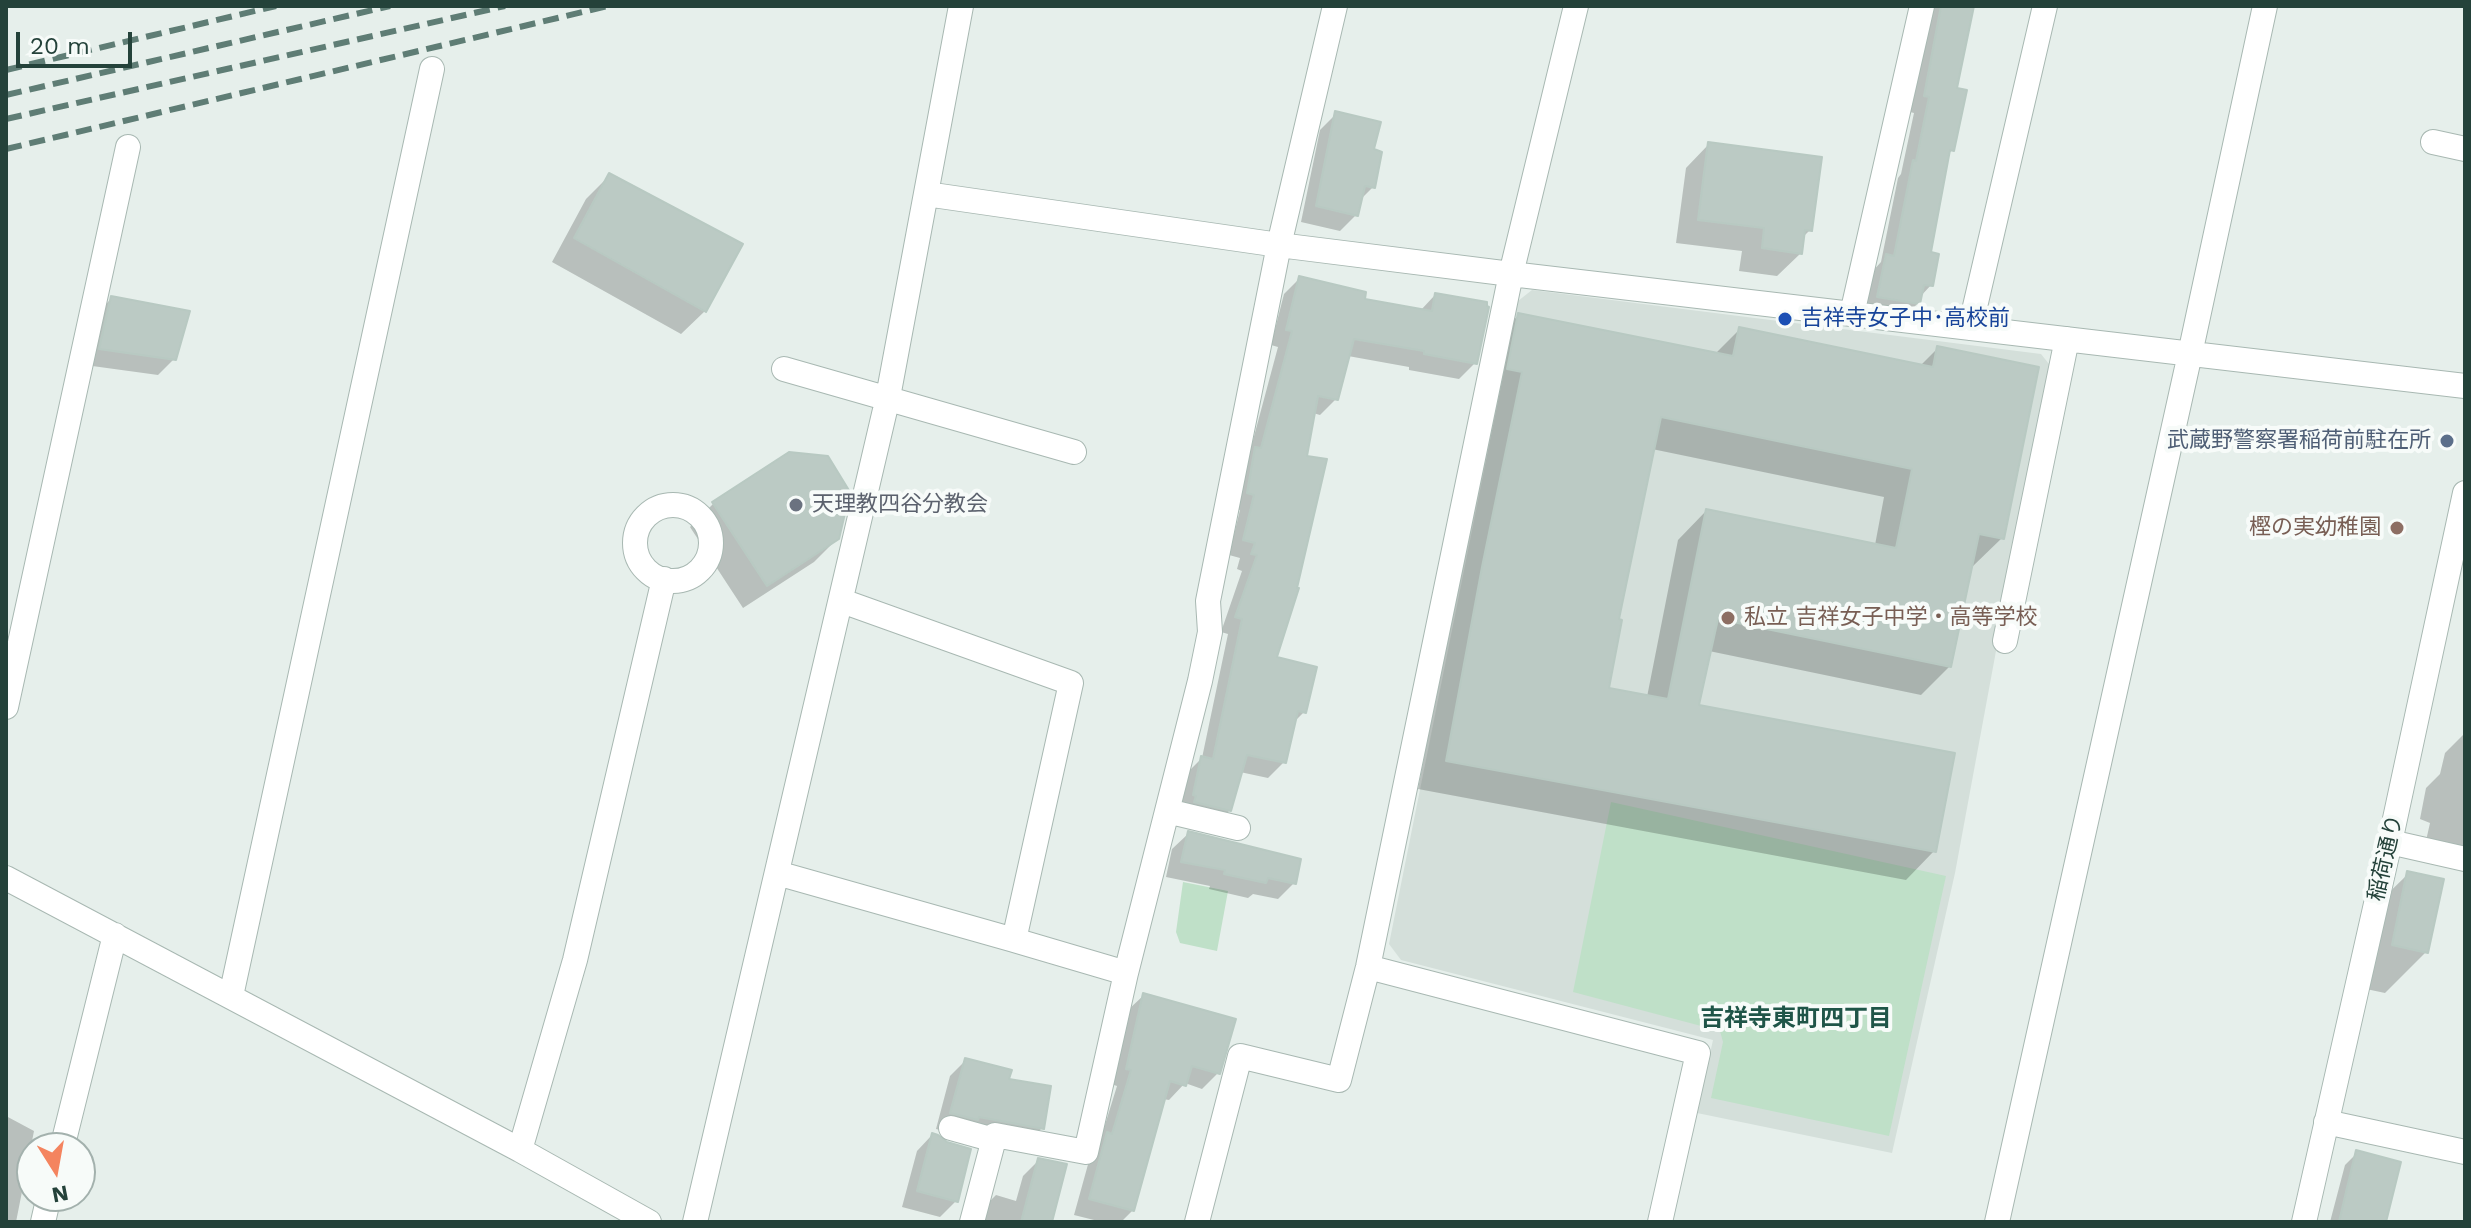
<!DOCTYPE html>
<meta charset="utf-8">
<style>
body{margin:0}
#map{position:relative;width:2471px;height:1228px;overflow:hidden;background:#e6efeb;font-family:"Work Sans",sans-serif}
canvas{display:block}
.frame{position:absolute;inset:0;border:8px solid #24423a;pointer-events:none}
.north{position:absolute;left:16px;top:1132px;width:80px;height:80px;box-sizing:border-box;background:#f7fbf9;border:2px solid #a3b1ad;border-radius:50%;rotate:169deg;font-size:22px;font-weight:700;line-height:32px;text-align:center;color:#24423a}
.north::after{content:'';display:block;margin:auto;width:28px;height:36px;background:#f4845f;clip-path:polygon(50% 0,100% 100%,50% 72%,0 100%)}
.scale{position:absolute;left:16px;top:32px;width:116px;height:36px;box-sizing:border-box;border:4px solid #24423a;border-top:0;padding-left:10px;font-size:24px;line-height:28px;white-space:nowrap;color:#24423a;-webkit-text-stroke:6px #f7fbf9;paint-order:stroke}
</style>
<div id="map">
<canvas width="2471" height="1228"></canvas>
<div class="frame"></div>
<div class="north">N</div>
<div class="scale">20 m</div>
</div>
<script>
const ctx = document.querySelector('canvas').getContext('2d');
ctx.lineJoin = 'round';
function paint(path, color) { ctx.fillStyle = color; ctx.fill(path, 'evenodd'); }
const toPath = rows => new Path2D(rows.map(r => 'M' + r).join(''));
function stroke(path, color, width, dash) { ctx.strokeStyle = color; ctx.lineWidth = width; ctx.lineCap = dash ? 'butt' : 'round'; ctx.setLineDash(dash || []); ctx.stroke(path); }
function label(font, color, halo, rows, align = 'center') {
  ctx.font = font + ' "Work Sans","Noto Sans JP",sans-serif'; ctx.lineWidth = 8; ctx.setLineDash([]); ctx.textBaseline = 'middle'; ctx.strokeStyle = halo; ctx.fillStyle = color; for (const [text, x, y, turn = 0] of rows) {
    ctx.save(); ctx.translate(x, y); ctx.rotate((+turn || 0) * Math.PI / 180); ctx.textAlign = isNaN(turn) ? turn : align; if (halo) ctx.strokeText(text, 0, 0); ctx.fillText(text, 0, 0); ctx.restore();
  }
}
const built = toPath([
 [1532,290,2041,354,2049,364,1955,873,1892,1153,1697,1113,1713,1040,1401,960,1389,944,1518,301]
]);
const green = toPath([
 [1611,802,1946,876,1889,1136,1711,1098,1723,1042,1720,1031,1573,992],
 [1183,882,1228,891,1217,951,1180,943,1176,932]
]);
const shadow = toPath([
 [1930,6,1973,6,1955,89,1952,150,1947,155,1928,254,1931,285,1920,297,1918,303,1903,319,1863,312,1871,273,1881,262,1898,178,1901,174,1914,113,1910,112],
 [1336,114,1372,151,1373,187,1360,200,1356,215,1340,231,1301,222,1320,130],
 [1709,144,1810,230,1802,238,1801,253,1777,276,1739,271,1742,251,1676,243,1686,168],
 [609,176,705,311,681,334,552,262,586,199],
 [1300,278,1362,300,1420,311,1435,295,1475,363,1459,379,1409,370,1409,367,1348,356,1336,399,1320,415,1313,413,1275,659,1304,712,1293,723,1284,762,1268,778,1240,772,1230,810,1214,826,1178,811,1186,774,1202,758,1228,634,1221,632,1242,571,1237,569,1240,558,1229,555,1240,510,1232,508,1249,455,1278,347,1271,345,1284,294],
 [112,298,174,359,158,375,85,365,96,314],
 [1519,315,1715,354,1740,329,1920,366,1938,348,2002,538,1973,566,1970,566,1950,666,1921,695,1709,651,1697,707,1934,851,1906,880,1418,789,1454,598,1490,343],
 [1652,449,1884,497,1875,545,1706,511,1678,540,1647,697,1607,689,1616,621],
 [789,454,838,538,814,562,743,608,690,527,713,504],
 [2465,733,2465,863,2423,854,2430,823,2420,819,2426,788,2440,774,2445,753],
 [1188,834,1294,883,1278,899,1253,894,1248,898,1209,889,1210,886,1166,877,1172,849],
 [2408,874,2426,952,2385,993,2352,986,2367,914],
 [1144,995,1218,1073,1202,1089,1185,1083,1169,1100,1163,1099,1133,1210,1121,1222,1102,1222,1074,1215,1092,1150,1100,1141,1117,1086,1111,1084,1128,1010],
 [966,1060,1007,1080,1042,1128,1026,1144,961,1135,936,1129,950,1076],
 [6,1116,34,1131,16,1222,6,1222],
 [932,1135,946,1144,956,1201,940,1217,902,1207,917,1151],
 [2357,1153,2384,1222,2330,1222,2345,1165],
 [1039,1160,1050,1222,978,1222,980,1211,996,1195,1016,1201,1023,1176]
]);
const building = toPath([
 [1941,6,1974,6,1957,88,1967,90,1954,151,1950,150,1931,252,1939,254,1933,286,1924,285,1920,304,1877,297,1886,254,1894,256,1913,160,1916,161,1929,97,1924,96,1941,6],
 [1335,111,1381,122,1374,149,1382,152,1375,188,1365,186,1358,216,1316,206,1335,111],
 [1708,142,1822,157,1812,231,1805,230,1802,254,1762,248,1764,228,1698,220,1708,142],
 [609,173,743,244,706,312,574,238,609,173],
 [1299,276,1366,292,1365,299,1432,311,1435,293,1487,302,1487,306,1489,307,1477,364,1424,354,1424,351,1354,339,1338,400,1318,396,1307,456,1327,459,1297,588,1299,588,1277,657,1317,667,1306,713,1298,711,1286,763,1247,755,1231,811,1194,802,1196,796,1193,795,1201,756,1213,759,1242,619,1235,617,1257,555,1251,554,1255,543,1243,540,1254,495,1247,493,1255,447,1261,448,1292,331,1286,330,1299,276],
 [111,296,190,311,176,360,99,349,111,296],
 [1518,313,1733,356,1739,327,1933,367,1937,346,2039,367,2004,539,1979,534,1951,667,1718,619,1699,705,1955,753,1936,852,1446,761,1482,567,1522,372,1507,369,1518,313],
 [1661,417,1912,469,1896,548,1706,509,1668,699,1609,688,1622,620,1619,619,1661,417],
 [789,452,828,456,850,492,839,539,767,586,712,502,789,452],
 [1188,831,1301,859,1296,884,1268,878,1266,883,1224,874,1225,870,1181,862,1188,831],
 [2407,871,2444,879,2428,953,2392,945,2407,871],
 [1143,993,1236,1019,1220,1074,1192,1066,1186,1086,1170,1081,1134,1211,1089,1199,1107,1132,1112,1134,1131,1070,1126,1069,1143,993],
 [965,1058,1012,1070,1009,1079,1051,1086,1044,1129,979,1117,978,1120,950,1113,965,1058],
 [932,1133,938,1135,947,1142,971,1149,958,1202,917,1191,932,1133],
 [2356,1150,2401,1162,2386,1222,2339,1222,2356,1150],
 [1038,1158,1067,1164,1052,1222,1021,1222,1038,1158]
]);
const minor = toPath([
 [2433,142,2465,149],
 [926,194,1279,245,1511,274,2465,386],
 [1852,314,1922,6],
 [1970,328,2045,6],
 [784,369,1074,452],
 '635 543a38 38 0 1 1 76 0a38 38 0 1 1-76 0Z',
 [842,601,1071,683,1014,940,1126,973],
 [2005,641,2067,339],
 [6,707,128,147],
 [1167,811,1238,828],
 [2390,842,2465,859],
 [777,873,1014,940],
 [6,878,520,1150,649,1222],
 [1368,967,1698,1053,1660,1222],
 [231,996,432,69],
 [2326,1122,2465,1152],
 [951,1128,994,1140],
 [62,1148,115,935],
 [520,1150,575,960,664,579],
 [43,1222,49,1196],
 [695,1222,888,397,961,6],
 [972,1222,995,1135,1086,1152,1126,973,1200,681,1210,632,1208,601,1279,245,1335,6],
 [1197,1222,1240,1056,1339,1080,1368,967,1511,274,1576,6],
 [1997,1222,2190,354,2265,6],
 [2304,1222,2390,842,2465,493]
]);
const rail = toPath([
 [6,70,276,6],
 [6,95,390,6],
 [6,119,505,6],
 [6,149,608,6]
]);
const markers = [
 [1785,319,8,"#1a4fb4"],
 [2447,441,8,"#5c6f8a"],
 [796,505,8,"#6b7280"],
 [2397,528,8,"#8d6e63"],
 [1728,618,8,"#8d6e63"]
];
const transitNames = [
 ["吉祥寺女子中･高校前",1801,319]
];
const serviceNames = [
 ["武蔵野警察署稲荷前駐在所",2431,441]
];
const worshipNames = [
 ["天理教四谷分教会",812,505]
];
const educationNames = [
 ["樫の実幼稚園",2381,528],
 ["私立 吉祥女子中学・高等学校",1744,618,"left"]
];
const streetNames = [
 ["稲荷通り",2386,858,-77]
];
const neighbourhoodNames = [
 ["吉祥寺東町四丁目",1796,1019]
];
paint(built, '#d4dfda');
paint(green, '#bfe0c8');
paint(shadow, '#0003');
paint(building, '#bbcac4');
stroke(building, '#b8c9c2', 2);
stroke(minor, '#a8b8b2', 26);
stroke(minor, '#fff', 24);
stroke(rail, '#5f7d75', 6, [16, 8]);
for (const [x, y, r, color] of markers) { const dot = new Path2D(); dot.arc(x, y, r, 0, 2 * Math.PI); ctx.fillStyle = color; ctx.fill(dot); stroke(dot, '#f7fbf9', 3); }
label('22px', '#164399', '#f7fbf9', transitNames, 'left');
label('22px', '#4e5e75', '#f7fbf9', serviceNames, 'right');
label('22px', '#5b616d', '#f7fbf9', worshipNames, 'left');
label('22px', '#785e54', '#f7fbf9', educationNames, 'right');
label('22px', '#24423a', '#f7fbf9', streetNames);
label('bold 24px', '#1f5548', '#f7fbf9', neighbourhoodNames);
</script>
